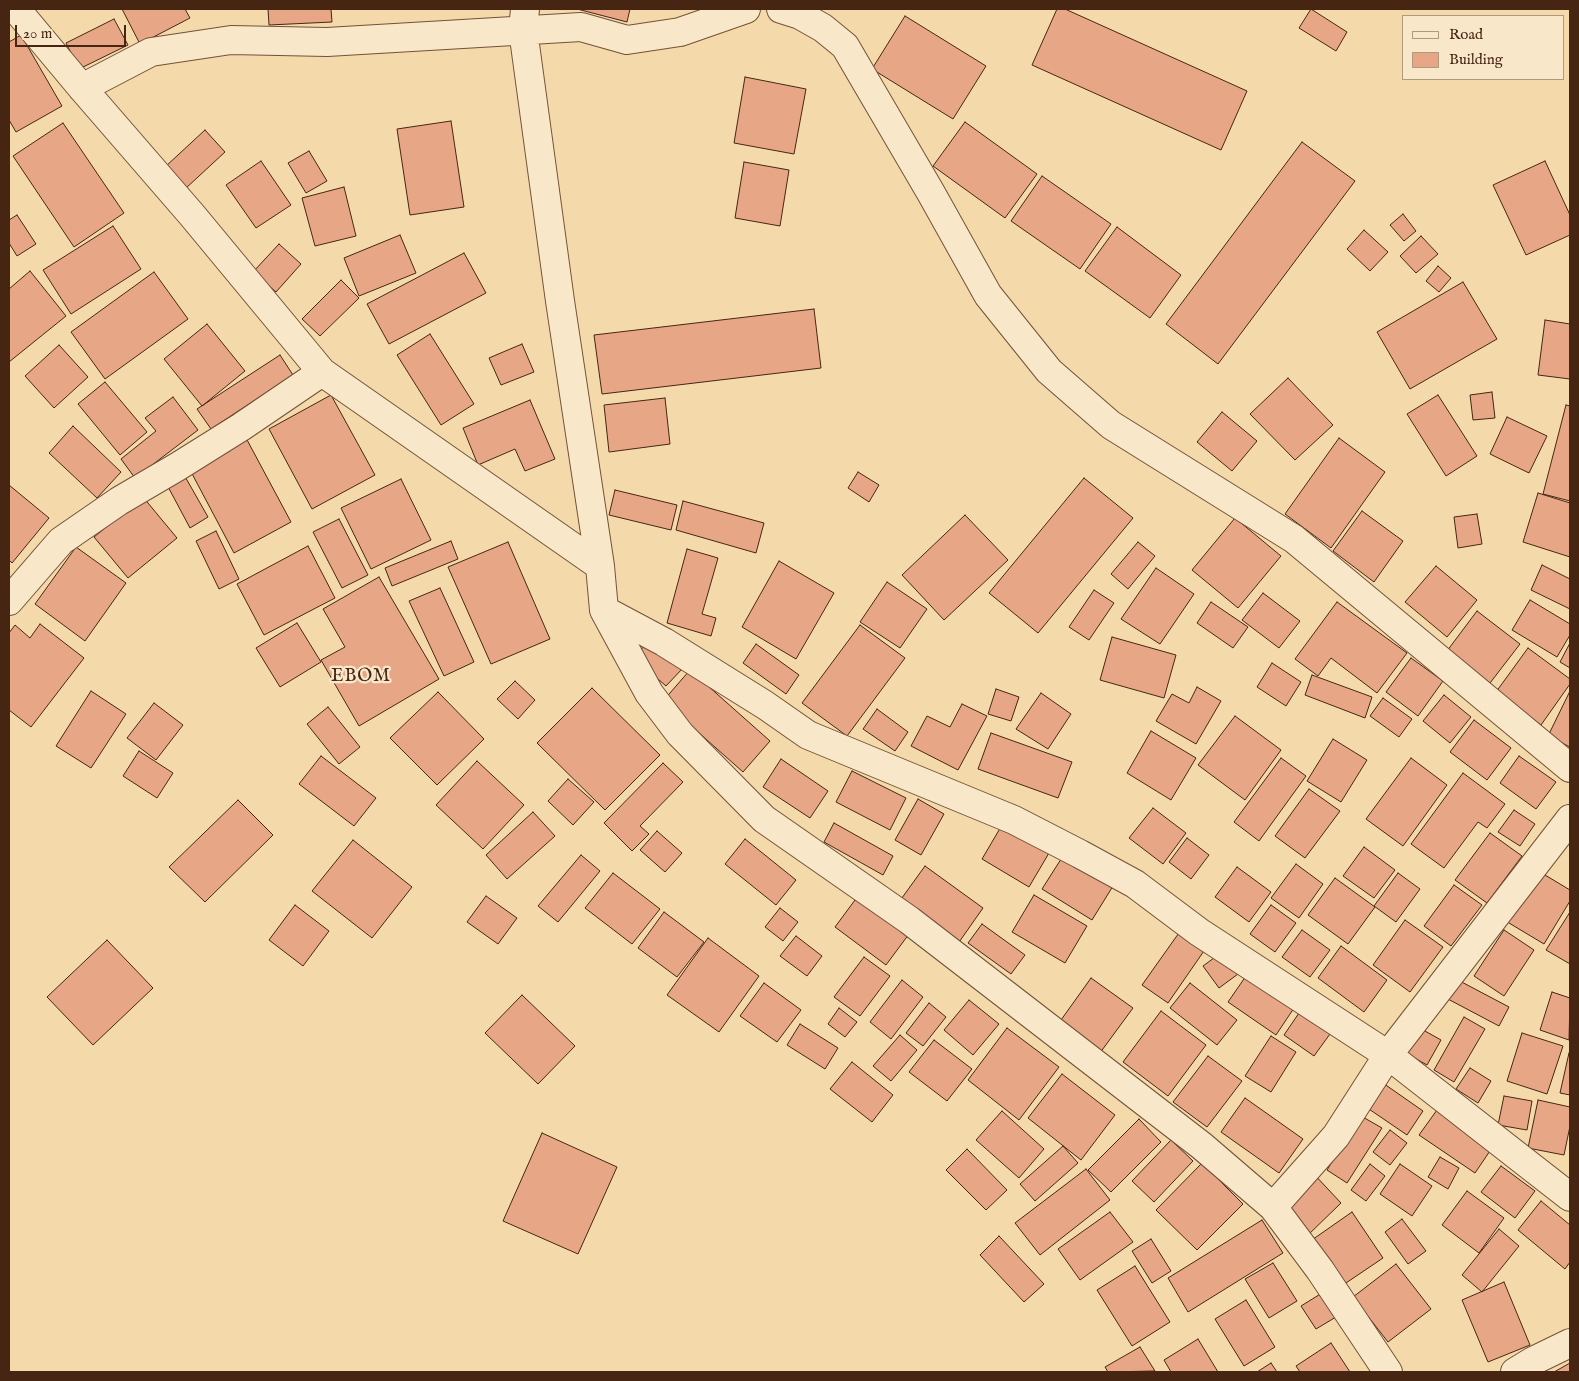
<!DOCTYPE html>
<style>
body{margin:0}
#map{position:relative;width:1579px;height:1381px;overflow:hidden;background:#f4daaa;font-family:"IM FELL English",serif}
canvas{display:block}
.frame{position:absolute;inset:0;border:10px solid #472513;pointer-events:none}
.legend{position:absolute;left:1402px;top:15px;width:162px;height:65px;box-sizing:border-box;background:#f8e7c8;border:1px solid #b19980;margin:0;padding:6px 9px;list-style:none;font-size:15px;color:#472513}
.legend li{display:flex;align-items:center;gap:10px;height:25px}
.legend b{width:25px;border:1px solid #b19980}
.scale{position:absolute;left:15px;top:25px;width:111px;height:22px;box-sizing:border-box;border:2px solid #472513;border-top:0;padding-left:6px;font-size:15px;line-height:18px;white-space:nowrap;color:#472513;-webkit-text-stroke:4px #f8e7c8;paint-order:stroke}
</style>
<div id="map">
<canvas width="1579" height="1381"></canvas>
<div class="frame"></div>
<ul class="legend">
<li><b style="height:6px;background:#f8e7c8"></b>Road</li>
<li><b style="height:14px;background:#e7a786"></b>Building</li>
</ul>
<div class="scale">20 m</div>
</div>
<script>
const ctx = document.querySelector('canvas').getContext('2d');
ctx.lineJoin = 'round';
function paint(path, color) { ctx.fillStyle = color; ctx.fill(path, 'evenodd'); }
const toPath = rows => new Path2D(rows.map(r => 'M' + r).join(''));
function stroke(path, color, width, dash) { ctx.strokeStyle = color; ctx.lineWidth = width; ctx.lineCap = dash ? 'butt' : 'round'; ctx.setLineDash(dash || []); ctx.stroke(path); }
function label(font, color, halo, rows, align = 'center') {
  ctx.font = font + ' "IM FELL English",serif'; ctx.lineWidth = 4.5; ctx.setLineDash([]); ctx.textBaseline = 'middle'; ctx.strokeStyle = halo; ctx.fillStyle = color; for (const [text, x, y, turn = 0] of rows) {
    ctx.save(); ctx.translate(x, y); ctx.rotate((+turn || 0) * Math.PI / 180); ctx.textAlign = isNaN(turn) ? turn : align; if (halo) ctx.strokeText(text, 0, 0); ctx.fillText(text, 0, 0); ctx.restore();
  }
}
const building = toPath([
 [122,9,185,9,190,18,140,44,122,9],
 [268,9,331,9,332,22,269,25,268,9],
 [577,9,630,9,627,22,577,9],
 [1057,9,1065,9,1247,91,1221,150,1032,65,1057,9],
 [1311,9,1347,32,1336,51,1299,28,1311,9],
 [905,16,986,66,953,119,872,69,905,16],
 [114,19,128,45,79,69,66,43,114,19],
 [21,35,62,106,16,132,9,120,9,42,21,35],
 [745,77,806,89,794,154,734,143,745,77],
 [451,121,464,207,410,215,397,129,451,121],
 [965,122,1037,174,1005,218,933,166,965,122],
 [63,123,124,213,74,247,13,156,63,123],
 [205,130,225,152,185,189,165,167,205,130],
 [1302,142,1355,181,1218,364,1166,324,1302,142],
 [309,151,327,181,306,193,288,163,309,151],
 [261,161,291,205,256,228,226,185,261,161],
 [1545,161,1570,215,1570,235,1526,255,1493,185,1545,161],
 [744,162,789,170,780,226,735,218,744,162],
 [1042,176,1111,224,1080,269,1011,221,1042,176],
 [344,187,356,236,315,246,302,198,344,187],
 [1403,214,1416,231,1404,241,1390,225,1403,214],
 [17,215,36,244,17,256,9,243,9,220,17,215],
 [113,226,141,269,71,314,43,270,113,226],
 [1117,227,1181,275,1150,318,1085,271,1117,227],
 [1364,230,1388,252,1370,271,1347,249,1364,230],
 [400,235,416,273,359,296,344,258,400,235],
 [1421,236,1438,254,1416,273,1400,256,1421,236],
 [279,244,301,264,276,292,253,272,279,244],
 [464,253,486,293,389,344,367,304,464,253],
 [1438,266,1451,278,1439,292,1426,281,1438,266],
 [30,271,66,316,9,362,9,289,30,271],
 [154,272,188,319,105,379,71,332,154,272],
 [341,280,359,298,320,336,302,319,341,280],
 [1463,282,1497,339,1410,389,1377,332,1463,282],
 [814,309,821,368,602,394,594,335,814,309],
 [1545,320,1570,324,1570,379,1538,375,1545,320],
 [207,324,245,371,202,406,164,359,207,324],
 [430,334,474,404,441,425,397,355,430,334],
 [522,344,534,372,501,385,489,358,522,344],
 [59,345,88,377,54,408,25,376,59,345],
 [280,355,293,375,211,429,197,409,280,355],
 [1288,378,1333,425,1295,460,1250,414,1288,378],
 [105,382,147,432,120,455,78,404,105,382],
 [1492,392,1495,418,1473,420,1470,395,1492,392],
 [331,395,375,475,312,509,269,429,331,395],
 [1438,395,1477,456,1446,476,1407,414,1438,395],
 [173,397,198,430,135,478,121,459,156,431,145,418,173,397],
 [665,398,670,444,609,452,604,405,665,398],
 [530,400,555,459,525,471,515,449,478,465,463,428,530,400],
 [1566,405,1570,406,1570,501,1543,494,1566,405],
 [1222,412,1257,441,1232,471,1197,442,1222,412],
 [1507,417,1547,436,1529,473,1490,454,1507,417],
 [73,426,121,472,97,498,49,453,73,426],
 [246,438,291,522,234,553,189,468,246,438],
 [1339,438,1385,472,1331,548,1285,514,1339,438],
 [858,472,879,485,869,502,848,488,858,472],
 [183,473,208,517,190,528,166,483,183,473],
 [1084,478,1133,518,1038,633,989,593,1084,478],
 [401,479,431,540,371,569,341,508,401,479],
 [9,485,49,518,12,563,9,560,9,485],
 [615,490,677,505,671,530,609,515,615,490],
 [1538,493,1570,503,1570,557,1523,542,1538,493],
 [143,497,177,538,128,578,94,537,143,497],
 [683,501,764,523,756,553,676,530,683,501],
 [1362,511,1403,541,1374,582,1333,551,1362,511],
 [1477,514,1482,544,1458,548,1454,517,1477,514],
 [965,515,1008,560,944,620,902,575,965,515],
 [1235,518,1281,556,1238,608,1192,570,1235,518],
 [339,519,368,575,342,588,313,532,339,519],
 [216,531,239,579,219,589,196,541,216,531],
 [451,541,458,559,392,586,385,568,451,541],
 [508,542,550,639,491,664,448,567,508,542],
 [1138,542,1155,556,1128,589,1111,574,1138,542],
 [308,546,335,598,264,635,237,584,308,546],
 [76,547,126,583,85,641,35,604,76,547],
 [687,549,718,558,702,614,716,618,711,636,667,623,687,549],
 [779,561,834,593,796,659,742,627,779,561],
 [1542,565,1570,579,1570,609,1531,590,1542,565],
 [1436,566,1477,600,1447,637,1405,602,1436,566],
 [1156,568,1194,594,1160,644,1121,619,1156,568],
 [379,577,439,679,359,726,321,660,345,647,323,609,379,577],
 [887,582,927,609,900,648,860,622,887,582],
 [440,588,474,662,444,676,409,601,440,588],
 [1094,590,1114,603,1089,640,1069,627,1094,590],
 [1263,593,1300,621,1279,648,1242,620,1263,593],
 [1530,600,1570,624,1570,635,1557,657,1512,630,1530,600],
 [1211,602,1248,627,1233,648,1197,623,1211,602],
 [1337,602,1407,653,1377,693,1331,658,1318,676,1295,659,1337,602],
 [1477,611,1520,644,1490,683,1447,651,1477,611],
 [297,623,321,662,280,687,256,648,297,623],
 [40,624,84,658,31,727,9,710,9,633,15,625,30,638,40,624],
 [860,625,905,658,847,736,802,703,860,625],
 [1112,637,1176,655,1164,698,1100,680,1112,637],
 [650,639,683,668,666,686,634,658,650,639],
 [1570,643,1570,668,1560,662,1570,643],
 [756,644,799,675,786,694,743,663,756,644],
 [1528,648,1570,679,1570,684,1541,725,1496,692,1528,648],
 [1411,658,1443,681,1418,716,1386,692,1411,658],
 [1272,663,1301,682,1286,706,1257,687,1272,663],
 [690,670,770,741,743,772,663,701,690,670],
 [1312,675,1372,697,1365,718,1305,695,1312,675],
 [515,681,535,700,518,719,497,699,515,681],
 [1197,687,1221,701,1196,744,1156,721,1172,694,1189,703,1197,687],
 [592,688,660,755,605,810,537,743,592,688],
 [996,689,1019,697,1011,721,988,714,996,689],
 [91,691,126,714,91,768,56,746,91,691],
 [1570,691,1570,747,1548,736,1570,691],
 [438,692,484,739,437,785,390,738,438,692],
 [1041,693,1071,714,1048,749,1016,729,1041,693],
 [1444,695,1471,717,1450,743,1423,721,1444,695],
 [1383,698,1412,719,1399,737,1370,716,1383,698],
 [154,703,183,725,156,760,127,738,154,703],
 [962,704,987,716,958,770,911,746,927,716,950,727,962,704],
 [328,707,360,747,339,764,307,724,328,707],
 [877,709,908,732,895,751,863,729,877,709],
 [1235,716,1281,750,1245,800,1198,765,1235,716],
 [1474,720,1511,748,1487,780,1450,752,1474,720],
 [1151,731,1196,758,1171,800,1127,773,1151,731],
 [991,733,1072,762,1058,798,978,769,991,733],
 [1333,739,1367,760,1341,802,1307,781,1333,739],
 [139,751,173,773,157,798,123,776,139,751],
 [321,756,376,798,354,826,299,784,321,756],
 [1519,756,1556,782,1536,809,1500,783,1519,756],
 [1281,758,1306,776,1259,841,1234,822,1281,758],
 [1411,758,1447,785,1403,846,1366,819,1411,758],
 [781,759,828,791,810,818,763,787,781,759],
 [477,761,524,805,483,849,436,805,477,761],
 [663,763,683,782,640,826,649,834,632,851,604,823,663,763],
 [852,771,906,798,890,830,836,802,852,771],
 [1463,773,1505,804,1487,828,1478,822,1444,868,1411,844,1463,773],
 [568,779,594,802,573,825,548,801,568,779],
 [1309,789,1340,811,1305,858,1275,836,1309,789],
 [918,799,944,814,921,855,895,840,918,799],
 [238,800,273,835,205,902,169,867,238,800],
 [1153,808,1186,833,1163,864,1129,838,1153,808],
 [1514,810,1535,824,1520,846,1498,832,1514,810],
 [533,812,555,836,507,879,486,855,533,812],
 [834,823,893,856,883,875,824,842,834,823],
 [1002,825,1049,853,1029,887,982,859,1002,825],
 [657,831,682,853,665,872,640,850,657,831],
 [1490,833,1522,856,1487,903,1455,880,1490,833],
 [1187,838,1209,855,1191,879,1169,862,1187,838],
 [745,839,796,880,776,905,725,864,745,839],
 [353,840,412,887,372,938,312,891,353,840],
 [1364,847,1395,870,1374,898,1343,876,1364,847],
 [581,855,600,871,558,922,538,906,581,855],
 [1063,856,1113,886,1092,920,1042,889,1063,856],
 [1296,864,1323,884,1299,918,1271,898,1296,864],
 [925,866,983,908,957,945,899,902,925,866],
 [1237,867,1271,892,1249,922,1215,897,1237,867],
 [1535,869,1570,890,1570,901,1544,944,1504,920,1535,869],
 [613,873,660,909,632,944,585,908,613,873],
 [1398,873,1420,889,1396,922,1374,906,1398,873],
 [1335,878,1375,907,1348,944,1308,915,1335,878],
 [1454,885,1482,905,1451,946,1424,926,1454,885],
 [1034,895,1087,926,1065,963,1012,932,1034,895],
 [486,896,517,918,498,944,467,922,486,896],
 [858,896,909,934,886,965,835,927,858,896],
 [295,905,329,931,303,966,269,940,295,905],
 [1271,905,1296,923,1275,952,1250,934,1271,905],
 [780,908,798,922,783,941,765,927,780,908],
 [664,912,704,942,677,977,638,948,664,912],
 [1570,912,1570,964,1546,950,1570,912],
 [1405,920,1443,947,1410,992,1373,965,1405,920],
 [982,924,1025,955,1011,974,968,943,982,924],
 [1181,930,1206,948,1168,1003,1142,985,1181,930],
 [1302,930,1330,950,1310,977,1282,957,1302,930],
 [1504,930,1534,950,1504,996,1474,976,1504,930],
 [796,936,822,956,807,976,780,956,796,936],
 [708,938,759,976,719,1032,667,995,708,938],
 [107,940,153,988,93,1045,47,997,107,940],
 [1341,946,1387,980,1364,1012,1318,978,1341,946],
 [1222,952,1238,974,1219,988,1203,966,1222,952],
 [864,957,890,976,860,1016,834,997,864,957],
 [1246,976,1294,1008,1276,1035,1228,1002,1246,976],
 [1091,978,1133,1008,1097,1057,1056,1027,1091,978],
 [1456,979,1509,1007,1499,1026,1446,998,1456,979],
 [902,980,923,997,891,1039,870,1022,902,980],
 [764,983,801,1010,777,1042,740,1016,764,983],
 [1190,983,1237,1020,1217,1045,1170,1008,1190,983],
 [1552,992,1570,998,1569,1040,1540,1030,1552,992],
 [522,995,575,1046,538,1084,485,1033,522,995],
 [969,1000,999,1024,973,1055,944,1030,969,1000],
 [929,1003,946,1017,923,1046,906,1033,929,1003],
 [839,1008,857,1022,845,1037,828,1024,839,1008],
 [1161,1011,1206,1045,1168,1096,1123,1062,1161,1011],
 [1299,1013,1330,1034,1314,1056,1284,1035,1299,1013],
 [1464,1017,1485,1029,1454,1082,1434,1070,1464,1017],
 [800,1024,838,1048,825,1069,787,1045,800,1024],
 [1416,1026,1441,1040,1427,1065,1402,1051,1416,1026],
 [1007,1028,1059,1067,1019,1120,968,1080,1007,1028],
 [1522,1033,1563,1046,1547,1094,1507,1081,1522,1033],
 [900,1035,917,1050,891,1081,873,1066,900,1035],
 [1271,1036,1296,1052,1271,1092,1245,1076,1271,1036],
 [934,1040,972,1069,947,1101,909,1072,934,1040],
 [1569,1053,1570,1053,1570,1095,1560,1093,1569,1053],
 [1208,1056,1242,1081,1207,1127,1173,1102,1208,1056],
 [852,1062,893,1095,872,1122,830,1089,852,1062],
 [1470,1068,1491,1081,1478,1103,1456,1089,1470,1068],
 [1062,1074,1115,1115,1081,1160,1028,1118,1062,1074],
 [1380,1081,1423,1111,1407,1135,1363,1105,1380,1081],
 [1504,1096,1532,1101,1527,1130,1498,1125,1504,1096],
 [1245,1098,1303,1139,1279,1173,1221,1132,1245,1098],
 [1538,1100,1570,1107,1570,1126,1564,1155,1528,1148,1538,1100],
 [1437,1110,1492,1148,1475,1173,1419,1135,1437,1110],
 [1002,1111,1044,1149,1019,1178,976,1140,1002,1111],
 [1361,1116,1382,1128,1347,1183,1327,1170,1361,1116],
 [1139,1119,1161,1142,1111,1192,1088,1170,1139,1119],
 [1390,1130,1407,1143,1390,1165,1373,1152,1390,1130],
 [542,1133,617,1167,578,1254,503,1221,542,1133],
 [1171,1140,1193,1161,1154,1202,1132,1181,1171,1140],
 [1063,1146,1078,1163,1035,1201,1020,1184,1063,1146],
 [967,1149,1007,1190,986,1210,946,1170,967,1149],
 [1440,1157,1459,1168,1448,1189,1428,1177,1440,1157],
 [1202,1163,1243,1204,1197,1250,1156,1210,1202,1163],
 [1370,1164,1385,1176,1366,1201,1351,1190,1370,1164],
 [1400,1164,1432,1186,1412,1216,1380,1194,1400,1164],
 [1501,1166,1535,1191,1515,1218,1481,1192,1501,1166],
 [1086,1169,1110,1200,1040,1255,1015,1223,1086,1169],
 [1312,1172,1341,1203,1307,1236,1278,1205,1312,1172],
 [1467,1191,1504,1218,1479,1253,1442,1225,1467,1191],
 [1541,1201,1570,1225,1570,1262,1565,1269,1518,1230,1541,1201],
 [1110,1212,1133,1242,1080,1280,1058,1249,1110,1212],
 [1352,1212,1383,1258,1340,1287,1309,1242,1352,1212],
 [1402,1219,1426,1251,1408,1264,1385,1232,1402,1219],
 [1262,1220,1283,1253,1188,1312,1168,1278,1262,1220],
 [1499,1229,1519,1246,1482,1292,1462,1275,1499,1229],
 [999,1236,1044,1284,1024,1302,980,1255,999,1236],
 [1151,1239,1171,1271,1152,1283,1132,1251,1151,1239],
 [1273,1263,1297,1301,1269,1318,1245,1279,1273,1263],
 [1396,1264,1431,1309,1388,1342,1353,1297,1396,1264],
 [1135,1266,1170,1322,1132,1346,1097,1290,1135,1266],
 [1504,1282,1530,1345,1488,1362,1462,1300,1504,1282],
 [1322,1293,1336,1317,1316,1329,1301,1306,1322,1293],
 [1246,1300,1275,1347,1244,1366,1215,1319,1246,1300],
 [1198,1339,1218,1372,1171,1372,1164,1360,1198,1339],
 [1331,1343,1350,1372,1300,1372,1296,1366,1331,1343],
 [1140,1347,1155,1371,1108,1372,1105,1367,1140,1347],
 [1271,1363,1277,1372,1257,1372,1271,1363],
 [1570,1363,1570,1372,1554,1372,1570,1363]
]);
const minor = toPath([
 [16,9,82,88,192,215,322,372,600,566,604,610,649,693,680,734,764,819,909,920,1202,1146,1273,1207,1320,1270,1388,1372],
 [525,9,523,30,560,301,600,566],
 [781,9,800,15,823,28,845,46,931,193,988,295,1049,371,1111,425,1294,539,1570,768],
 [82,88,151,52,231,40,327,42,581,27,627,40,680,32,746,9],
 [9,601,61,541,119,501,177,467,241,427,322,372],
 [604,610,664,642,765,705,808,735,1014,820,1080,854,1135,884,1199,932,1388,1055,1570,1197],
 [1273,1207,1336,1136,1388,1055,1570,819],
 [1515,1372,1533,1361,1570,1343]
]);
const quarterNames = [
 ["EBOM",361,677]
];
paint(building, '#e7a786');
stroke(building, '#472513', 1);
stroke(minor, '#725239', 30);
stroke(minor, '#f8e7c8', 28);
ctx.letterSpacing = '1px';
label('18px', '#472513', '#f8e7c8', quarterNames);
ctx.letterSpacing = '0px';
</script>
